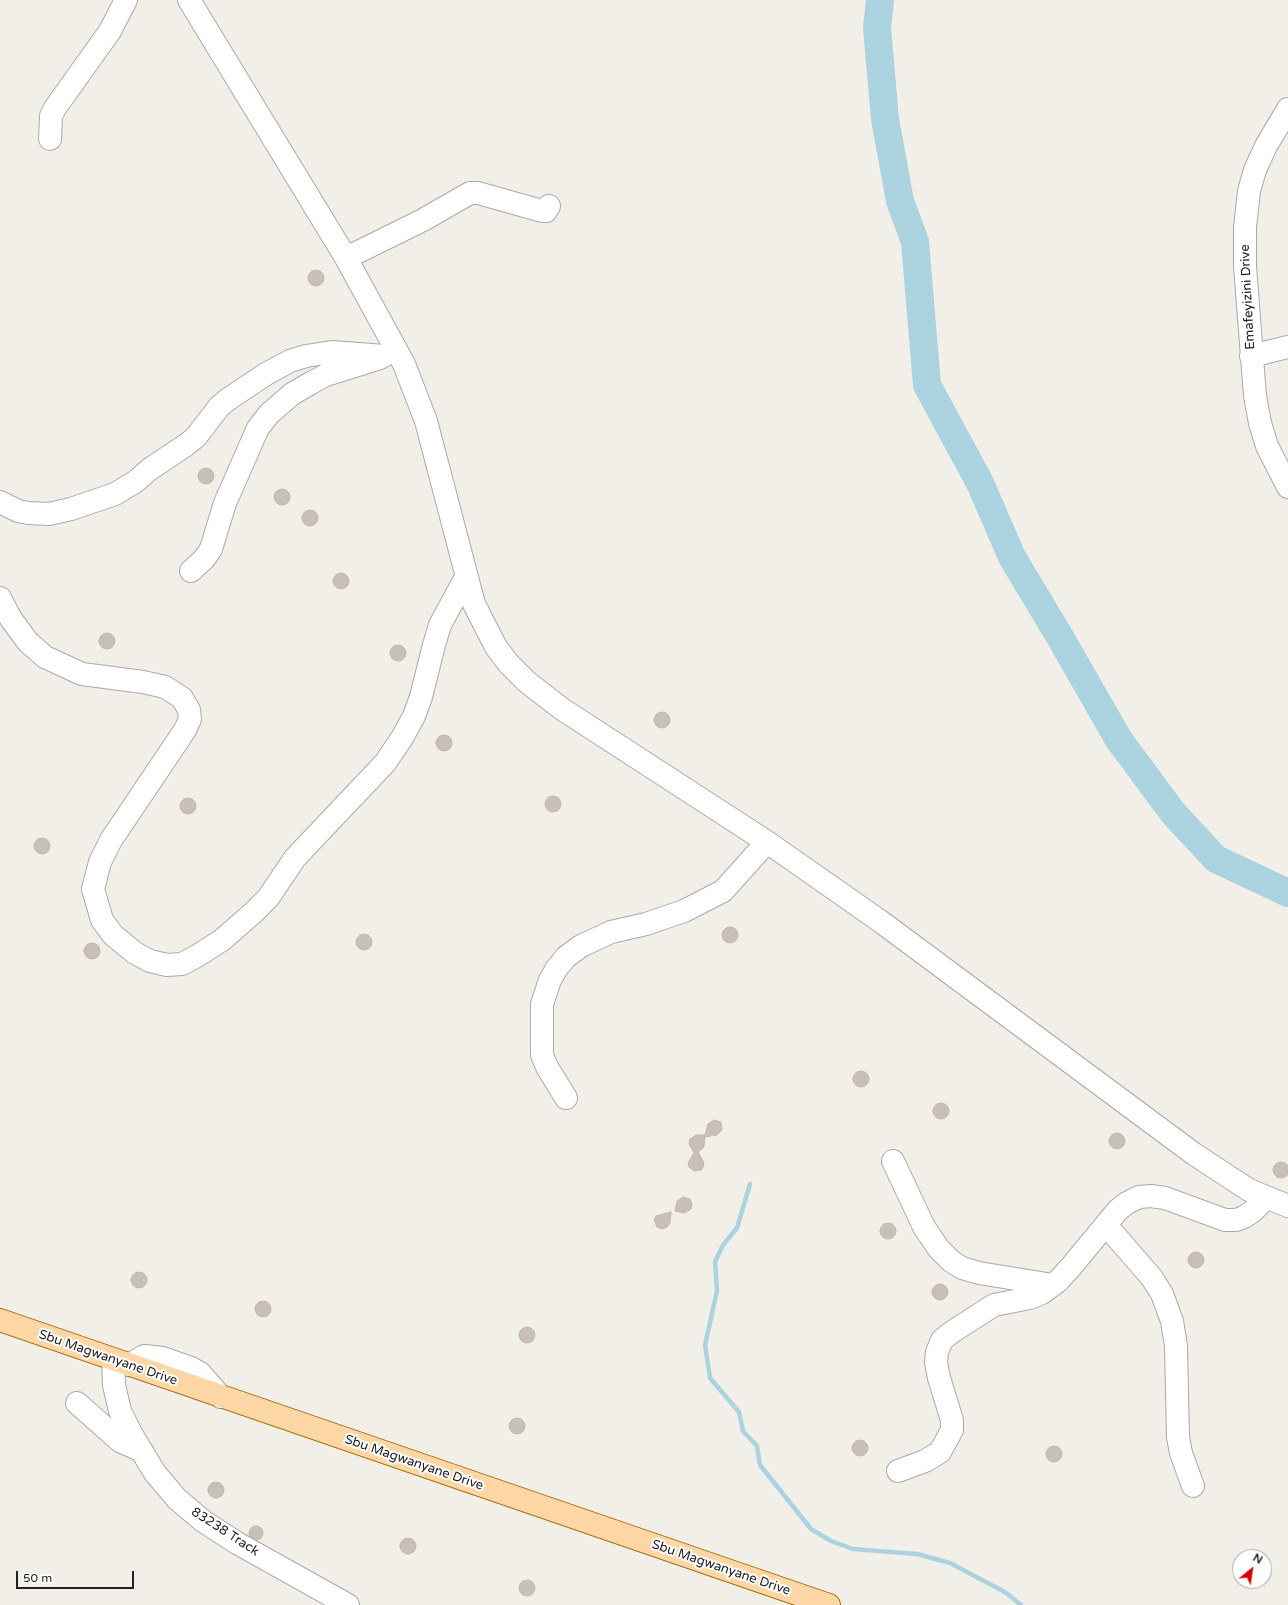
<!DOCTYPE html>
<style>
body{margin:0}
#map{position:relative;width:1288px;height:1605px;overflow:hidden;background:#f2efe9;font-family:"Varela Round",sans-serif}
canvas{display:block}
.north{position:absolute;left:1232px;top:1549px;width:40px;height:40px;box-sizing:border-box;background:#fff;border:1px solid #a7a7a7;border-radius:50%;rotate:30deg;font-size:11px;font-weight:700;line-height:16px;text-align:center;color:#222}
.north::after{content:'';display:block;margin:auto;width:14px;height:18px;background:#d40000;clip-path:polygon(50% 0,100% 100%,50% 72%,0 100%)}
.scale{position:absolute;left:16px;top:1571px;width:118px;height:18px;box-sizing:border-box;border:2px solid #222;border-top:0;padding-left:5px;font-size:12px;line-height:14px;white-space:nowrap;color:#222;-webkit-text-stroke:3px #fff;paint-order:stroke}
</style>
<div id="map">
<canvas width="1288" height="1605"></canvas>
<div class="north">N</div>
<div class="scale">50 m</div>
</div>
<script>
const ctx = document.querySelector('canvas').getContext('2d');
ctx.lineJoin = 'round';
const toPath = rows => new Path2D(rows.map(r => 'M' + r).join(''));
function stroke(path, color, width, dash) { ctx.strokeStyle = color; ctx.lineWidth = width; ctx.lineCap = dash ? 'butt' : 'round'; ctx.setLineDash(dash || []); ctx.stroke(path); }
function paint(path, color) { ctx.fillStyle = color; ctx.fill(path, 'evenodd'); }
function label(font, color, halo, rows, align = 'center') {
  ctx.font = font + ' "Varela Round",sans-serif'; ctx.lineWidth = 4; ctx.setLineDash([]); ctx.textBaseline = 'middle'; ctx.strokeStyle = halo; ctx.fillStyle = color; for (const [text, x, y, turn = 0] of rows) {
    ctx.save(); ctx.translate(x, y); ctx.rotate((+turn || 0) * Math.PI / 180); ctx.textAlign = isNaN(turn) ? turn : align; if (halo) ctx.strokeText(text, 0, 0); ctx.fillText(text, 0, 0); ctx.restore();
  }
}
const stream = toPath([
 [750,1184,737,1228,723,1245,715,1262,717,1291,705,1345,710,1378,739,1412,743,1431,757,1446,760,1465,811,1529,831,1541,853,1549,917,1554,950,1563,1005,1592,1021,1605]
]);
const river = toPath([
 [880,0,877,28,885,119,900,201,915,242,927,385,980,483,1012,557,1060,637,1119,740,1174,814,1216,859,1288,893]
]);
const building = toPath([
 '308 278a8 8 0 1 1 16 0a8 8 0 1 1-16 0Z',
 '198 476a8 8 0 1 1 16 0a8 8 0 1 1-16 0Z',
 '274 497a8 8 0 1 1 16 0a8 8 0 1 1-16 0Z',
 '302 518a8 8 0 1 1 16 0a8 8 0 1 1-16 0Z',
 '333 581a8 8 0 1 1 16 0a8 8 0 1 1-16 0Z',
 '99 641a8 8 0 1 1 16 0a8 8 0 1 1-16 0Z',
 '390 653a8 8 0 1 1 16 0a8 8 0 1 1-16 0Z',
 '654 720a8 8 0 1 1 16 0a8 8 0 1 1-16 0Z',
 '436 743a8 8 0 1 1 16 0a8 8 0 1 1-16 0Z',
 '545 804a8 8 0 1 1 16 0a8 8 0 1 1-16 0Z',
 '180 806a8 8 0 1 1 16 0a8 8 0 1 1-16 0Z',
 '34 846a8 8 0 1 1 16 0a8 8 0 1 1-16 0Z',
 '722 935a8 8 0 1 1 16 0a8 8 0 1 1-16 0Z',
 '356 942a8 8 0 1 1 16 0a8 8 0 1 1-16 0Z',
 '84 951a8 8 0 1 1 16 0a8 8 0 1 1-16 0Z',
 '853 1079a8 8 0 1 1 16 0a8 8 0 1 1-16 0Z',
 '933 1111a8 8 0 1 1 16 0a8 8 0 1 1-16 0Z',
 [714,1120,721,1122,722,1130,717,1135,705,1137,704,1147,698,1152,703,1161,704,1166,701,1170,694,1171,688,1166,689,1161,694,1153,689,1144,690,1139,696,1135,705,1135,708,1124,714,1120],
 '1109 1141a8 8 0 1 1 16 0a8 8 0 1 1-16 0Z',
 '1273 1170a8 8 0 1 1 16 0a8 8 0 1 1-16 0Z',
 [683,1197,690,1199,692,1204,691,1209,684,1213,675,1211,677,1201,683,1197],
 [671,1212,670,1223,667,1227,662,1229,657,1227,654,1220,656,1216,671,1212],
 '880 1231a8 8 0 1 1 16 0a8 8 0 1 1-16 0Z',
 '1188 1260a8 8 0 1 1 16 0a8 8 0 1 1-16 0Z',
 '131 1280a8 8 0 1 1 16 0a8 8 0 1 1-16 0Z',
 '932 1292a8 8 0 1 1 16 0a8 8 0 1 1-16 0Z',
 '255 1309a8 8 0 1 1 16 0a8 8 0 1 1-16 0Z',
 '519 1335a8 8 0 1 1 16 0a8 8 0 1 1-16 0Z',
 '509 1426a8 8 0 1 1 16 0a8 8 0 1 1-16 0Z',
 '852 1448a8 8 0 1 1 16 0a8 8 0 1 1-16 0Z',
 '1046 1454a8 8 0 1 1 16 0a8 8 0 1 1-16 0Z',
 '208 1490a8 8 0 1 1 16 0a8 8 0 1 1-16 0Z',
 '249 1533a7 7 0 1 1 14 0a7 7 0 1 1-14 0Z',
 '400 1546a8 8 0 1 1 16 0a8 8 0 1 1-16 0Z',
 '519 1588a8 8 0 1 1 16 0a8 8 0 1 1-16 0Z'
]);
const minor = toPath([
 [189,0,346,258,404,364,426,421,474,604,496,647,509,664,527,682,562,709,767,842,880,921,1194,1154,1249,1190,1288,1206],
 [1288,109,1266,146,1255,170,1249,191,1245,227,1245,266,1255,396,1260,423,1267,446,1288,487],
 [50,139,51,116,55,108,110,31,126,0],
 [346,258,423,220,470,193,478,193,542,211,546,211,549,206],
 [1251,356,1288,347],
 [0,502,18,511,28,513,49,514,71,509,115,494,135,482,150,469,186,445,196,437,219,407,227,400,266,374,290,361,306,356,332,352,384,356],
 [191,571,204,559,211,549,225,503,258,428,269,414,292,394,311,383,326,375,380,358],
 [0,598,11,619,28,642,45,657,82,674,143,682,165,687,182,698,189,710,190,719,185,730,111,840,100,862,93,889,102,920,113,935,135,953,150,961,167,965,182,964,197,956,222,940,254,912,268,898,295,858,385,763,402,738,414,716,421,697,434,645,440,625,466,577],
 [566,1098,547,1067,542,1055,542,1004,550,980,557,968,566,957,581,946,611,932,646,924,684,911,723,891,767,842],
 [893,1161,924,1227,939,1249,951,1261,962,1268,979,1273,1053,1285],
 [1106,1225,1152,1278,1162,1294,1172,1321,1176,1346,1178,1437,1181,1453,1193,1486],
 [113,1360,114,1385,120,1411,132,1435,155,1473,177,1499,203,1521,237,1543,348,1605],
 [129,1365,144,1356,163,1358,191,1368,200,1373,221,1397],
 [77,1403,120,1441,142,1451],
 [898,1471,925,1461,940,1452,952,1430,952,1420,939,1378,936,1362,937,1352,942,1340,952,1332,994,1305,1030,1298,1042,1293,1057,1282,1070,1268,1118,1210,1127,1203,1139,1197,1151,1196,1165,1198,1225,1220,1236,1220,1244,1217,1253,1211,1266,1198]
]);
const major = toPath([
 [0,1320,829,1605]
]);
const streetNames = [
 ["Emafeyizini Drive",1248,297,-93],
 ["Sbu Magwanyane Drive",108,1358,19],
 ["Sbu Magwanyane Drive",414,1463,19],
 ["83238 Track",225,1532,33],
 ["Sbu Magwanyane Drive",721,1568,19]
];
stroke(stream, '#aad3df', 4.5);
stroke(river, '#aad3df', 28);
paint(building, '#c7bfb8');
stroke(building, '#c4b6ab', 1);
stroke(minor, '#a9a9a9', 24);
stroke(major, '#a06b00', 24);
stroke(minor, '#fff', 22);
stroke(major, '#fcd6a4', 22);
label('13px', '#222', '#fff', streetNames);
</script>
